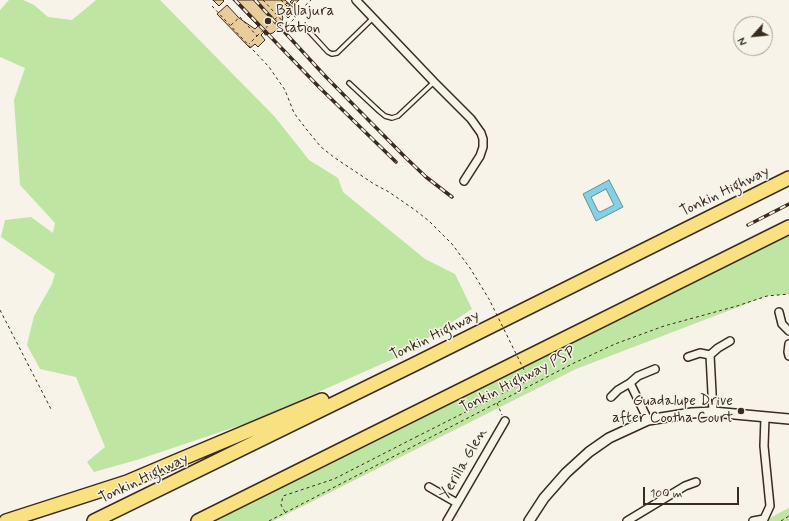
<!DOCTYPE html>
<style>
body{margin:0}
#map{position:relative;width:789px;height:521px;overflow:hidden;background:#f7f3e8;font-family:Mynerve,sans-serif}
canvas{display:block}
.north{position:absolute;left:733px;top:16px;width:40px;height:40px;box-sizing:border-box;background:#f7f3e8;border:1px solid #aca397;border-radius:50%;rotate:243deg;font-size:11px;font-weight:700;line-height:16px;text-align:center;color:#3b2a1e}
.north::after{content:'';display:block;margin:auto;width:14px;height:18px;background:#3b2a1e;clip-path:polygon(50% 0,100% 100%,50% 72%,0 100%)}
.scale{position:absolute;left:643px;top:487px;width:96px;height:18px;box-sizing:border-box;border:2px solid #3b2a1e;border-top:0;padding-left:5px;font-size:12px;line-height:14px;white-space:nowrap;color:#3b2a1e;-webkit-text-stroke:3px #f7f3e8;paint-order:stroke}
</style>
<div id="map">
<canvas width="789" height="521"></canvas>
<div class="north">N</div>
<div class="scale">100 m</div>
</div>
<script>
const ctx = document.querySelector('canvas').getContext('2d');
ctx.lineJoin = 'round';
function paint(path, color) { ctx.fillStyle = color; ctx.fill(path, 'evenodd'); }
const toPath = rows => new Path2D(rows.map(r => 'M' + r).join(''));
function stroke(path, color, width, dash) { ctx.strokeStyle = color; ctx.lineWidth = width; ctx.lineCap = dash ? 'butt' : 'round'; ctx.setLineDash(dash || []); ctx.stroke(path); }
function label(font, color, halo, rows, align = 'center') {
  ctx.font = font + ' Mynerve,sans-serif'; ctx.lineWidth = 3; ctx.setLineDash([]); ctx.textBaseline = 'middle'; ctx.strokeStyle = halo; ctx.fillStyle = color; for (const [text, x, y, turn = 0] of rows) {
    ctx.save(); ctx.translate(x, y); ctx.rotate((+turn || 0) * Math.PI / 180); ctx.textAlign = isNaN(turn) ? turn : align; if (halo) ctx.strokeText(text, 0, 0); ctx.fillText(text, 0, 0); ctx.restore();
  }
}
const green = toPath([
 [9,0,23,0,34,5,48,17,72,20,96,0,160,0,275,117,309,160,338,178,343,192,425,259,455,274,472,309,402,355,253,421,140,459,94,472,87,462,105,447,76,377,40,369,27,345,34,316,52,284,55,274,1,237,5,220,31,217,53,233,55,223,20,185,14,100,25,68,0,57,0,10],
 [789,229,789,294,767,296,576,369,273,521,214,521],
 [789,508,789,521,765,521,779,513]
]);
const water = toPath([
 [609,180,623,207,596,221,583,194,609,180],
 [606,189,614,205,600,212,598,211,591,197,606,189]
]);
const building = toPath([
 [213,0,223,0,224,1,219,6,213,0],
 [233,0,285,0,296,10,288,18,284,13,282,16,283,17,281,25,273,33,265,35,264,32,261,35,265,40,258,47,255,44,250,48,217,14,227,5,239,18,255,29,258,26,233,0],
 [292,0,299,0,294,5,290,2,292,0]
]);
const path = toPath([
 [263,0,287,26,296,17,294,16,311,0],
 [281,0,288,7],
 [287,3,290,5,295,0],
 [212,6,269,67,285,90,294,113,307,130,321,147,335,158,374,184,389,192,415,210,429,221,452,244,470,268,489,299],
 [277,13,287,3,287,0],
 [231,25,240,17,257,36,249,44],
 [0,310,52,411],
 [529,380,541,373],
 [497,403,502,415],
 [285,512,281,505,283,496,334,479,416,437],
 [269,521,574,363,615,344,664,326,737,306,767,296,789,294],
 [781,521,789,516]
]);
const service = toPath([
 [306,28,328,52,332,54,337,53,373,18],
 [349,83,379,111,385,116,392,118,398,116,434,82]
]);
const minor = toPath([
 [356,0,434,82,471,119,481,133,483,139,483,147,480,156,464,181],
 [779,312,782,324,789,331],
 [789,344,788,352,789,356],
 [710,355,713,412],
 [688,357,700,353,710,355,718,348,730,341],
 [630,383,648,420],
 [611,397,618,390,630,383,638,376,655,369],
 [429,487,457,503],
 [447,521,505,421],
 [627,521,685,486,696,482],
 [753,521,764,519,770,506,764,446,765,417]
]);
const tertiary = toPath([
 [529,521,544,498,566,473,589,452,609,438,648,420,692,413,713,412,789,419]
]);
const motorway = toPath([
 [6,521,127,482,167,465,322,400],
 [94,521,415,364,789,178],
 [198,521,789,227]
]);
const rail = toPath([
 [235,0,319,87,396,162],
 [255,0,326,77,405,157,426,177,452,197],
 [748,225,789,204]
]);
const pathBridge = toPath([
 [257,36,290,5],
 [416,437,529,380,489,299]
]);
const markers = [
 [268,21,4,"#3b2a1e"],
 [741,411,4,"#3b2a1e"]
];
const poiNames = [
 ["Ballajura",276,12],
 ["Station",276,29],
 ["Guadalupe Drive",733,402,"right"],
 ["after Cootha Court",733,419,"right"]
];
const streetNames = [
 ["Tonkin Highway",725,192,-26],
 ["Tonkin Highway",435,336,-26],
 ["Tonkin Highway PSP",518,381,-27],
 ["Yerilla Glen",464,464,-60],
 ["Tonkin Highway",144,479,-26]
];
paint(green, '#bee5a1');
paint(water, '#84d0e4');
stroke(water, '#678e95', 1);
paint(building, '#e8cc9c');
stroke(building, '#3b2a1e', 1);
stroke(service, '#3b2a1e', 6);
stroke(minor, '#3b2a1e', 10);
stroke(tertiary, '#3b2a1e', 12);
stroke(motorway, '#3b2a1e', 16);
stroke(path, '#3b2a1e', 1, [3, 3]);
stroke(service, '#f7f3e8', 3.5);
stroke(minor, '#f7f3e8', 7);
stroke(tertiary, '#f7f3e8', 9);
stroke(motorway, '#f9e181', 13);
stroke(rail, '#3b2a1e', 3.5);
stroke(rail, '#f7f3e8', 2, [6]);
stroke(pathBridge, '#3b2a1e', 1, [3, 3]);
for (const [x, y, r, color] of markers) { const dot = new Path2D(); dot.arc(x, y, r, 0, 2 * Math.PI); ctx.fillStyle = color; ctx.fill(dot); stroke(dot, '#f7f3e8', 1.5); }
label('15px', '#3b2a1e', '#f7f3e8', poiNames, 'left');
label('15px', '#3b2a1e', '#f7f3e8', streetNames);
</script>
